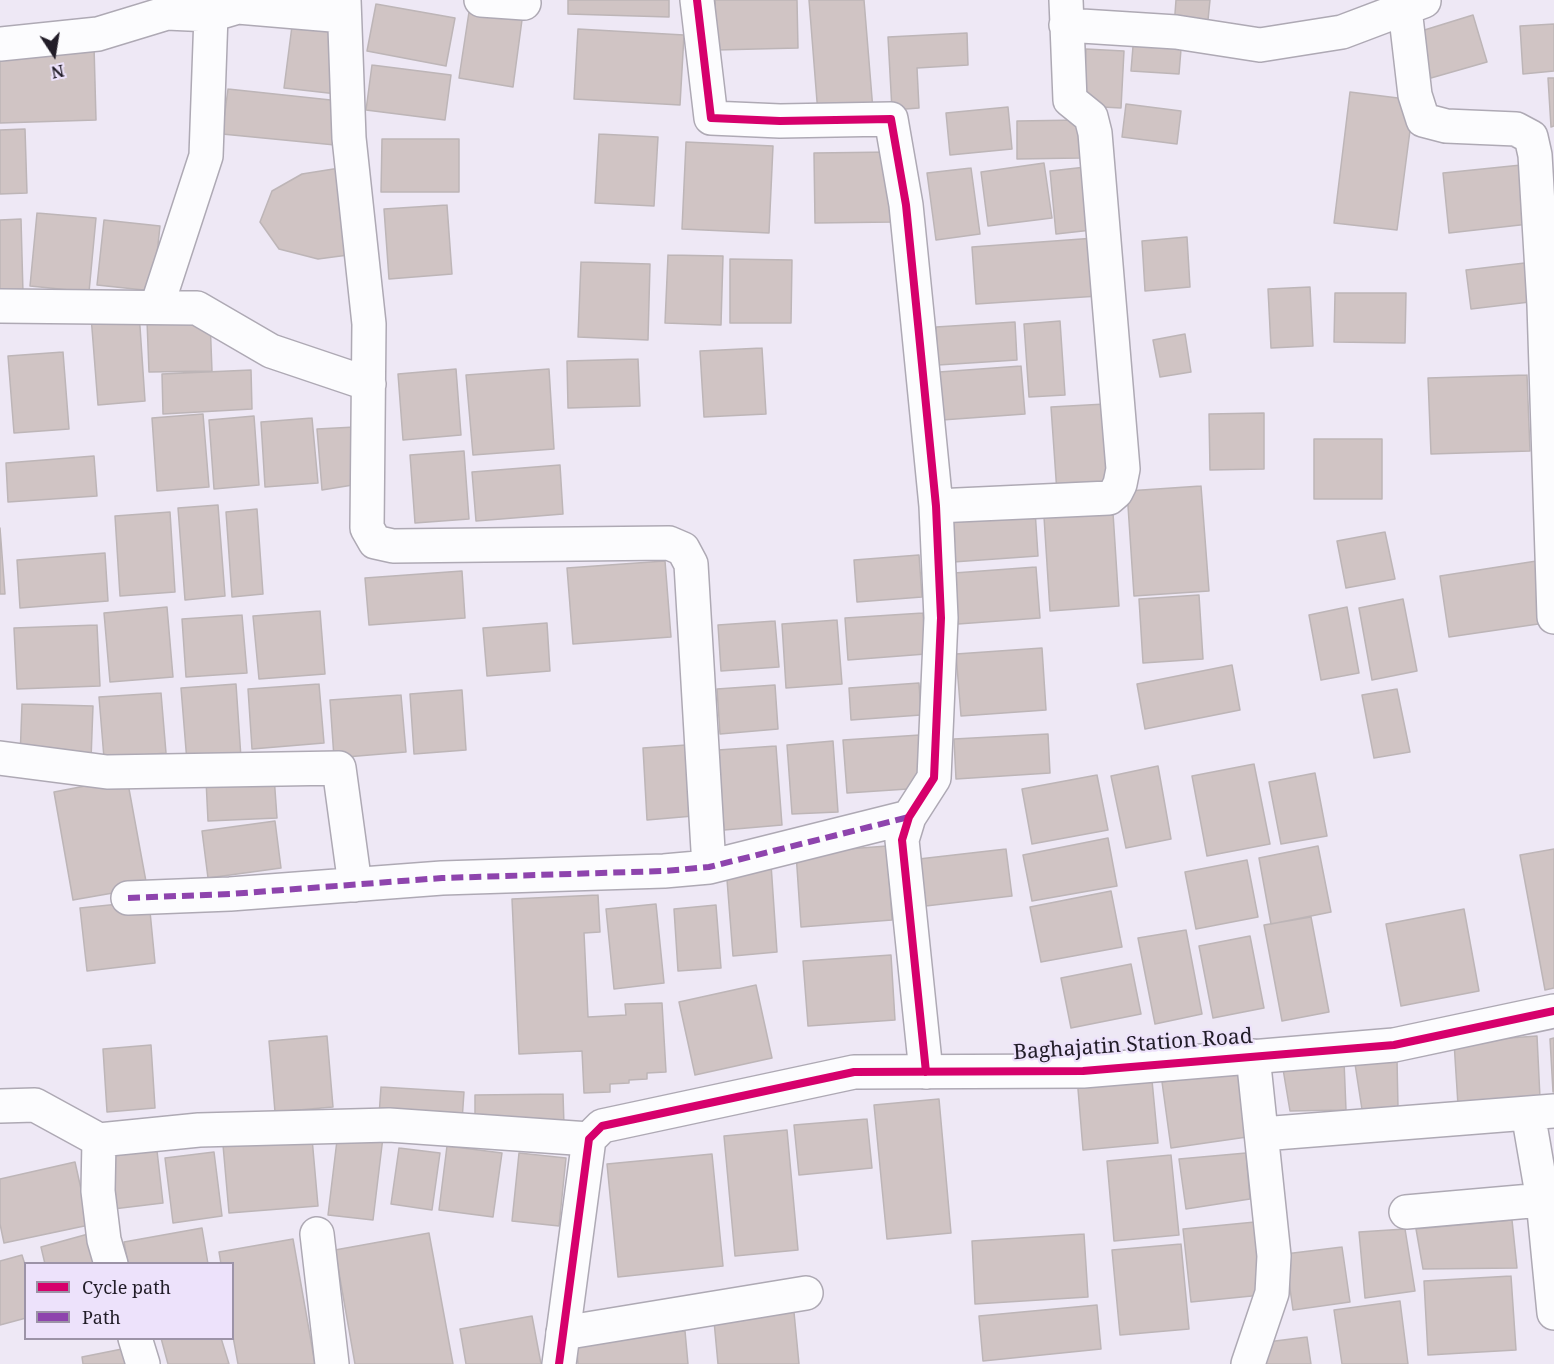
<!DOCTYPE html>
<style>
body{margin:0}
#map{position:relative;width:1554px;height:1364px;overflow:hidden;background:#eee8f5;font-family:"Noto Serif",serif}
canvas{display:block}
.legend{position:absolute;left:24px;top:1262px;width:210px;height:78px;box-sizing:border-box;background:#ede2fb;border:2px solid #9c93a7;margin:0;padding:8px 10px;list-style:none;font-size:18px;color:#221d28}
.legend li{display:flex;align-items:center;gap:12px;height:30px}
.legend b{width:30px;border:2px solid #9c93a7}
.north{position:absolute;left:24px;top:24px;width:60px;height:60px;-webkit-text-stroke:4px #ede2fb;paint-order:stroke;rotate:168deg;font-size:16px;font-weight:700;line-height:24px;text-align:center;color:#221d28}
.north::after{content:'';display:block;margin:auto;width:21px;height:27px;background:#221d28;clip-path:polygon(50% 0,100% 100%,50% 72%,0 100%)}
</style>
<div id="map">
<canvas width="1554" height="1364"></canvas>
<ul class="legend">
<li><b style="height:8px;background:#d6006c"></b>Cycle path</li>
<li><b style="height:8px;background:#8e44ad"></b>Path</li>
</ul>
<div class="north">N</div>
</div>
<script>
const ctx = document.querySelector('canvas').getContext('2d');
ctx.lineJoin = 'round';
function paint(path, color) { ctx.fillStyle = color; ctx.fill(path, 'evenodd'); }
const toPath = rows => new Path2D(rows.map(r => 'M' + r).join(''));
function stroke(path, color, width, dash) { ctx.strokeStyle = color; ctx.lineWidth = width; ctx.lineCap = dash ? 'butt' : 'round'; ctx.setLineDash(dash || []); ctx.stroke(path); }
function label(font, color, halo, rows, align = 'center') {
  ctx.font = font + ' "Noto Serif",serif'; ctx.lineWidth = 4.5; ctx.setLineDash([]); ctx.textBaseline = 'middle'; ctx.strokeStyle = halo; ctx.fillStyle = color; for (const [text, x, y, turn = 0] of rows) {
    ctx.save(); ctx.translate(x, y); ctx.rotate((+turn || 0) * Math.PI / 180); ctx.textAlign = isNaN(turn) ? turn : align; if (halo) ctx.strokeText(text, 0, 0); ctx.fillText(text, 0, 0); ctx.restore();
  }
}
const building = toPath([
 [568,0,669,0,669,17,568,14,568,0],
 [715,0,797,0,798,48,716,50,715,0],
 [809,0,864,0,873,110,818,114,809,0],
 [1176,0,1210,0,1207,30,1174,27,1176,0],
 [376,4,455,18,446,66,367,51,376,4],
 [469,12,522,20,513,87,459,78,469,12],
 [1473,15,1487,62,1431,78,1418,32,1473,15],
 [1554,24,1554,71,1523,74,1520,26,1554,24],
 [292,26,344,32,337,94,284,88,292,26],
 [578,29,684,35,680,105,574,99,578,29],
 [967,33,968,65,917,68,919,108,892,110,888,37,967,33],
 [1134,34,1182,37,1179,74,1131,71,1134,34],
 [94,46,96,120,0,123,0,49,94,46],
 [1086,49,1124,51,1121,108,1083,106,1086,49],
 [372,65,451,75,445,120,366,110,372,65],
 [1548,78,1554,78,1554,126,1551,127,1548,78],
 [228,89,340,101,335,145,222,134,228,89],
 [1350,92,1414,100,1397,230,1334,223,1350,92],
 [1126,104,1181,111,1177,144,1122,137,1126,104],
 [1008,107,1012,149,950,155,946,113,1008,107],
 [1080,120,1080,158,1017,159,1017,121,1080,120],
 [25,129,27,193,0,194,0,130,25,129],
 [599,134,658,137,654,206,595,203,599,134],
 [382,139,459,139,459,192,381,192,382,139],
 [686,142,773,146,769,233,682,229,686,142],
 [892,152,893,222,815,223,814,153,892,152],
 [1044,163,1052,218,988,226,981,172,1044,163],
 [1531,164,1538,223,1449,233,1443,173,1531,164],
 [346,167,356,254,318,259,279,249,260,222,272,191,302,174,346,167],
 [1086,167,1092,230,1056,234,1050,171,1086,167],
 [971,168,980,234,936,240,927,173,971,168],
 [447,205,452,274,389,279,384,209,447,205],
 [37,213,96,218,89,292,30,286,37,213],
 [21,219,23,293,0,294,0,220,21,219],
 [104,220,160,226,153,291,97,285,104,220],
 [1187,237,1190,287,1145,291,1142,241,1187,237],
 [1095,238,1099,296,976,304,972,247,1095,238],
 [668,255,723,256,721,325,665,323,668,255],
 [730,259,792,260,791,323,730,323,730,259],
 [581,262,650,264,648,340,578,337,581,262],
 [1533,262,1538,301,1471,309,1466,270,1533,262],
 [1310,287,1313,346,1271,348,1268,289,1310,287],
 [1335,293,1406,293,1405,343,1334,342,1335,293],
 [139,312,145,401,98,405,91,316,139,312],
 [210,319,212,371,149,372,147,321,210,319],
 [1060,321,1065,395,1029,397,1024,324,1060,321],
 [1015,322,1017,360,938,365,936,327,1015,322],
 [1185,334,1191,372,1160,377,1153,340,1185,334],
 [762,348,766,414,704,417,700,351,762,348],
 [63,352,69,429,14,433,8,356,63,352],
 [638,359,640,406,568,408,567,361,638,359],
 [1021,366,1025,414,942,420,939,372,1021,366],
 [456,369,461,435,403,440,398,374,456,369],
 [549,369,554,449,473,455,466,375,549,369],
 [251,370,252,409,163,414,162,374,251,370],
 [1527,375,1530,451,1431,454,1428,378,1527,375],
 [1105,404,1111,489,1057,493,1051,407,1105,404],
 [1264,413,1264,469,1210,470,1209,414,1264,413],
 [203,414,209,487,157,491,152,418,203,414],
 [254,416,259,485,214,489,209,420,254,416],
 [312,418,318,483,265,487,261,422,312,418],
 [355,427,359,484,322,490,317,429,355,427],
 [1314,439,1382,439,1382,499,1314,499,1314,439],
 [464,451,469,519,415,523,410,455,464,451],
 [94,456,97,496,8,502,6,463,94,456],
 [560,465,563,514,476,521,472,472,560,465],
 [1201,486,1209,591,1134,596,1127,491,1201,486],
 [218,505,225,596,185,600,178,508,218,505],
 [257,509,263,594,232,597,226,512,257,509],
 [1035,510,1038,556,953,562,950,515,1035,510],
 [170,512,175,592,120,596,115,516,170,512],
 [1113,513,1119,606,1050,611,1044,517,1113,513],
 [0,528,5,594,0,594,0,528],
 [1385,532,1395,579,1346,588,1337,541,1385,532],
 [105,553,108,601,20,608,17,560,105,553],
 [919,555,922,597,857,602,854,560,919,555],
 [1543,560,1552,622,1449,637,1440,576,1543,560],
 [665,561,671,637,573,644,567,568,665,561],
 [1036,567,1040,618,958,624,954,573,1036,567],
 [462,571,465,618,369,625,365,578,462,571],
 [1199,595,1203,659,1143,663,1139,599,1199,595],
 [1403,599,1417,671,1372,680,1359,608,1403,599],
 [167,607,173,677,110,682,104,613,167,607],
 [1347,607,1359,673,1321,680,1309,615,1347,607],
 [320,611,325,674,259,679,253,616,320,611],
 [923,613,926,654,848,660,845,618,923,613],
 [242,615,247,673,186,677,182,619,242,615],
 [837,620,842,684,786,688,782,624,837,620],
 [775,621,779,667,721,671,718,625,775,621],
 [547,623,550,671,487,676,483,628,547,623],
 [97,625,100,686,17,689,14,628,97,625],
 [1042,648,1046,710,961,716,956,654,1042,648],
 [1232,665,1240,710,1145,729,1137,684,1232,665],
 [919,683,921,715,851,720,849,688,919,683],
 [236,684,241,758,187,762,181,688,236,684],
 [319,684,324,743,252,749,248,689,319,684],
 [775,685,778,729,720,734,717,689,775,685],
 [1397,689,1410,752,1374,758,1362,695,1397,689],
 [462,690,466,750,414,754,410,694,462,690],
 [161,693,166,753,104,758,99,697,161,693],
 [401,695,406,752,334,758,330,700,401,695],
 [22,704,93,706,91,760,20,758,22,704],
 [1048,734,1050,773,956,779,954,739,1048,734],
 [920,735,923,788,847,793,843,740,920,735],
 [833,741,838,812,792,814,787,745,833,741],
 [701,744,705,815,647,820,643,748,701,744],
 [776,746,782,825,724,830,718,750,776,746],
 [1254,764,1270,844,1207,856,1192,776,1254,764],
 [1158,766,1171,839,1126,848,1111,776,1158,766],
 [1315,773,1327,836,1281,844,1269,782,1315,773],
 [1097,775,1108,830,1032,844,1022,789,1097,775],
 [274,776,277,818,208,821,206,780,274,776],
 [127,778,147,887,73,900,54,792,127,778],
 [275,821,281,868,208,878,202,831,275,821],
 [1108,838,1117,886,1032,901,1023,855,1108,838],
 [887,846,892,920,801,927,796,853,887,846],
 [1318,846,1331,912,1271,924,1259,858,1318,846],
 [1006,849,1012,896,917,907,910,860,1006,849],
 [1554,849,1554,988,1545,990,1520,855,1554,849],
 [1247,860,1258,917,1196,929,1185,872,1247,860],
 [771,864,777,952,733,956,726,867,771,864],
 [1111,891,1122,947,1041,962,1030,907,1111,891],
 [598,895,600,932,584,933,588,1017,626,1015,625,1004,662,1003,666,1072,647,1073,647,1079,629,1080,629,1083,610,1084,610,1092,584,1093,582,1051,519,1054,512,899,598,895],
 [149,901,155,963,87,971,80,908,149,901],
 [656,904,664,983,614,989,606,909,656,904],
 [716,905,721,968,678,971,674,909,716,905],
 [1464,909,1479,991,1401,1006,1386,924,1464,909],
 [1311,917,1329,1012,1282,1021,1264,925,1311,917],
 [1186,930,1202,1014,1155,1024,1138,938,1186,930],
 [1250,936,1264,1008,1213,1018,1199,946,1250,936],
 [891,955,895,1020,808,1026,803,961,891,955],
 [1131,964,1141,1014,1071,1028,1061,978,1131,964],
 [756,985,772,1058,695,1075,679,1002,756,985],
 [327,1036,333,1107,275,1112,269,1041,327,1036],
 [1537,1036,1540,1098,1458,1105,1454,1042,1537,1036],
 [1554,1038,1554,1092,1553,1092,1550,1039,1554,1038],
 [151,1045,155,1108,107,1112,103,1049,151,1045],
 [1397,1059,1398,1108,1363,1116,1355,1064,1397,1059],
 [1344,1061,1346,1110,1290,1111,1283,1069,1344,1061],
 [1151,1070,1158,1143,1083,1150,1077,1077,1151,1070],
 [1238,1072,1247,1137,1171,1148,1162,1082,1238,1072],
 [381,1087,464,1092,462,1121,379,1116,381,1087],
 [563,1094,564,1126,475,1128,475,1095,563,1094],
 [939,1099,951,1233,887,1239,874,1105,939,1099],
 [867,1119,872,1168,799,1175,794,1125,867,1119],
 [787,1130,798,1250,735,1256,724,1136,787,1130],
 [338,1132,383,1137,373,1220,328,1215,338,1132],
 [312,1138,318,1206,229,1213,223,1145,312,1138],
 [156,1142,163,1203,113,1209,106,1147,156,1142],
 [447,1146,502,1153,493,1217,439,1210,447,1146],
 [399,1148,440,1153,432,1210,391,1204,399,1148],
 [214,1152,222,1216,173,1223,165,1158,214,1152],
 [519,1153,566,1158,559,1226,512,1221,519,1153],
 [1246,1153,1250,1199,1186,1209,1179,1159,1246,1153],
 [712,1154,723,1266,618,1277,607,1164,712,1154],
 [1171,1155,1179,1235,1114,1241,1107,1161,1171,1155],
 [75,1162,89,1225,4,1243,0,1224,0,1179,75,1162],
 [1512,1220,1517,1268,1423,1269,1416,1229,1512,1220],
 [1255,1222,1262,1295,1191,1302,1183,1229,1255,1222],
 [202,1228,208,1264,128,1264,124,1242,202,1228],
 [1405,1229,1415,1291,1365,1298,1359,1232,1405,1229],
 [99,1231,108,1264,45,1264,41,1247,99,1231],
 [429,1233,453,1364,355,1364,335,1250,429,1233],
 [1084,1234,1088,1297,975,1304,972,1241,1084,1234],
 [293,1239,315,1364,238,1364,232,1331,232,1264,221,1264,219,1252,293,1239],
 [1181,1244,1189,1329,1120,1335,1112,1250,1181,1244],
 [1342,1247,1350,1302,1293,1310,1285,1254,1342,1247],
 [22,1255,26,1268,26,1318,0,1325,0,1261,22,1255],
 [1511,1276,1516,1350,1428,1355,1424,1281,1511,1276],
 [1400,1301,1408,1364,1342,1364,1334,1310,1400,1301],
 [793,1302,799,1364,718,1364,713,1310,793,1302],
 [1097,1305,1101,1349,983,1361,979,1316,1097,1305],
 [532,1316,541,1364,466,1364,460,1329,532,1316],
 [685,1331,688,1364,578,1364,576,1341,685,1331],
 [1307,1337,1311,1364,1262,1364,1259,1343,1307,1337],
 [161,1338,221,1338,229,1364,168,1364,161,1338],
 [132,1347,136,1364,83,1364,82,1357,132,1347]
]);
const minor = toPath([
 [344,0,349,138,369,324,367,528,375,542,393,546,669,543,683,549,691,564,709,867],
 [481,0,524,3],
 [697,0,711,118,780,121,891,119,906,205,918,324,936,506,941,618,934,778,909,817,902,840,926,1072],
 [1405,9,1415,95,1423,120,1446,126,1516,129,1531,137,1535,155,1544,305],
 [1066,25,1176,32,1260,45,1342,32,1424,1],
 [0,44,98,34,167,13,211,15],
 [1554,302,1544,305,1554,617],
 [0,306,197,308,271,351,369,384],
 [157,306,206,156,211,15,238,7,344,16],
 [936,506,1109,498,1116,492,1120,484,1123,469,1095,133,1091,117,1070,100,1066,0],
 [0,758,107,772,339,768,355,885],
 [128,898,230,894,442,878,664,871,709,867,909,817],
 [0,1106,35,1105,99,1140,199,1130,389,1125,589,1139],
 [1528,1113,1543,1200,1554,1313],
 [1262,1134,1554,1111],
 [99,1140,98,1191,104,1240,111,1264],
 [1406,1212,1554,1199],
 [317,1234,332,1364],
 [563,1333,806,1293],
 [135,1338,143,1364],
 [1248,1364,1272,1293,1274,1256,1253,1056]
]);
const tertiary = toPath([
 [559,1364,589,1139,602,1126,854,1072,1083,1071,1394,1045,1554,1011]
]);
const quiet = toPath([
 [128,898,230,894,442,878,664,871,709,867,909,817]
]);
const cycleway = toPath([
 [697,0,711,118,780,121,891,119,906,205,918,324,936,506,941,618,934,778,909,817,902,840,926,1072],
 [559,1364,589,1139,602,1126,854,1072,1083,1071,1394,1045,1554,1011]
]);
const streetNames = [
 ["Baghajatin Station Road",1133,1045,-4]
];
paint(building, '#d0c4c4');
stroke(building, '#bdb5b7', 1.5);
stroke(minor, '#aea9b4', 36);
stroke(tertiary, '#aea9b4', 36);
stroke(minor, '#fcfcfe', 33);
stroke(tertiary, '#fcfcfe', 33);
stroke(quiet, '#8e44ad', 6, [12, 6]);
stroke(cycleway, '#d6006c', 8);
label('21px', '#221d28', '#ede2fb', streetNames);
</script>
